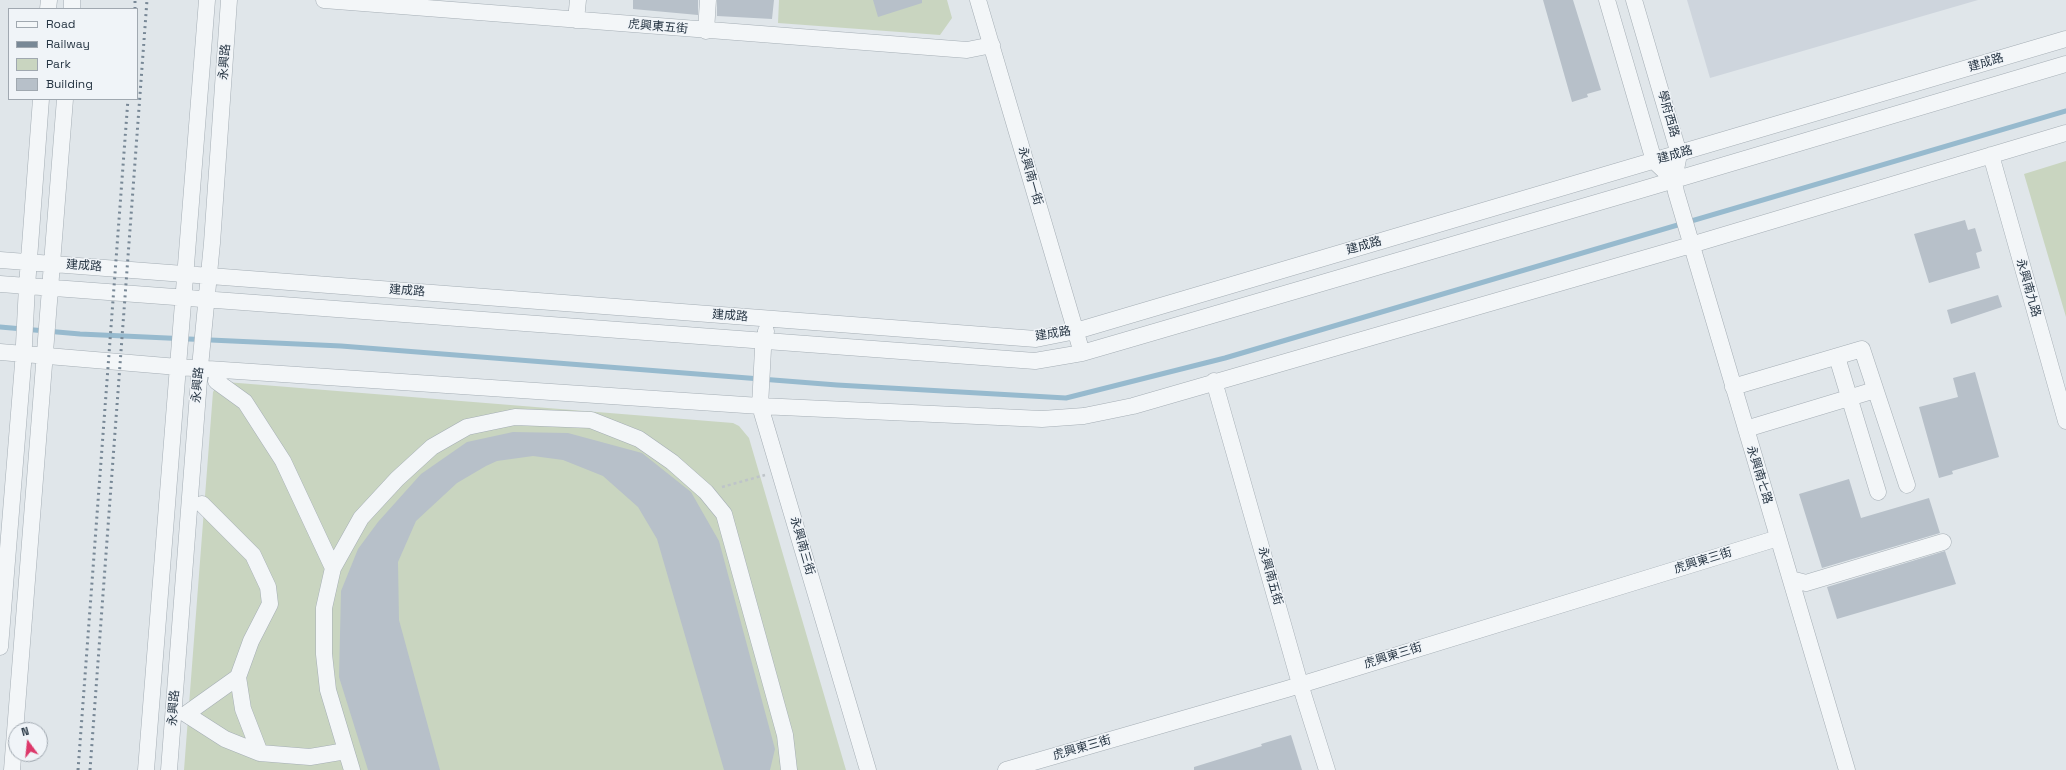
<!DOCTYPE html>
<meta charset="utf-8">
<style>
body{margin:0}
#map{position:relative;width:2066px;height:770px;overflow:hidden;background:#e0e6ea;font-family:"Space Grotesk",sans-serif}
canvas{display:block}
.legend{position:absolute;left:8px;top:8px;width:130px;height:92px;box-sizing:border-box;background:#f0f4f8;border:1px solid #a0a8b0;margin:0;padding:5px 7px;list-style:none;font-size:12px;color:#273644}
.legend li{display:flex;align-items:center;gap:8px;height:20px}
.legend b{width:20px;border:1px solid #a0a8b0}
.north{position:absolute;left:8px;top:722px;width:40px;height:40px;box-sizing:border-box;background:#f0f4f8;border:1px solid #a0a8b0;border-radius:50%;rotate:345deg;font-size:11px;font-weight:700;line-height:16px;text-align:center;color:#273644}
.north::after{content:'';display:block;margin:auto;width:14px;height:18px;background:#dc386a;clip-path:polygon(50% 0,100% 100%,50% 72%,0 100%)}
</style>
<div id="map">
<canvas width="2066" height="770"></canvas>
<ul class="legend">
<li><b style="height:5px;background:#f3f6f8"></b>Road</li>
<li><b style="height:5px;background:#788896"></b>Railway</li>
<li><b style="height:11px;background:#c9d5c0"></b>Park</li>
<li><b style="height:11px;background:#b7c0c9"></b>Building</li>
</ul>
<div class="north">N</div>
</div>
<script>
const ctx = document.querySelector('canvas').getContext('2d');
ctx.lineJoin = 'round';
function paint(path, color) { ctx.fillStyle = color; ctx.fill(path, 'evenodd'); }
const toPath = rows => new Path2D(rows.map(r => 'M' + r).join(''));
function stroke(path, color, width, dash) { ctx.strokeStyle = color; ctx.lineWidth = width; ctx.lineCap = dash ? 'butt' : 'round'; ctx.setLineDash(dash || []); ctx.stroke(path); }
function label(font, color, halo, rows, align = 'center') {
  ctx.font = font + ' "Space Grotesk","Noto Sans TC",sans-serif'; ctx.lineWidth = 3; ctx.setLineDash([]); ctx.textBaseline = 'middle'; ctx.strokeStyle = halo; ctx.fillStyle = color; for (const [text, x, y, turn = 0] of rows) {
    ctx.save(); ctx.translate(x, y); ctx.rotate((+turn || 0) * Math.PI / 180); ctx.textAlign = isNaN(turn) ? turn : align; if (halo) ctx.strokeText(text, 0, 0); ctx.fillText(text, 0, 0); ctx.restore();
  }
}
const built = toPath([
 [1687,0,1978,0,1710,78]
]);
const green = toPath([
 [779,0,947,0,952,18,940,35,778,23],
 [2066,161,2066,317,2024,174],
 [226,382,733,423,739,426,749,438,751,445,846,770,184,770,213,392,216,387]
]);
const stream = toPath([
 [0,327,80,334,341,346,837,385,1066,398,1225,358,2066,111]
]);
const building = toPath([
 [633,0,698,0,698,15,633,9],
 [717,0,774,0,772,19,717,16],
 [873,0,922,0,922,3,878,17],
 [1543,0,1573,0,1601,90,1587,94,1588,97,1572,102],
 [1965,220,1968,230,1975,228,1982,251,1976,253,1980,268,1929,283,1914,234],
 [1998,295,2002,307,1951,324,1947,310],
 [1975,372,1999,457,1952,471,1953,474,1939,478,1919,407,1958,397,1953,378],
 [513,432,568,433,642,453,691,492,719,541,775,749,770,770,724,770,657,539,638,507,603,476,563,460,533,456,497,461,486,466,457,483,416,521,398,562,399,620,440,770,368,770,339,677,341,591,358,549,378,522,421,474,467,442],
 [1849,479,1861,518,1929,498,1940,533,1822,568,1799,494],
 [1945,551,1956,584,1837,619,1827,587],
 [1291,735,1302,770,1194,770,1194,767,1262,746,1261,744]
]);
const path = toPath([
 [722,487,765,475]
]);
const minor = toPath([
 [324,0,967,50,992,45],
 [978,0,1082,353],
 [1607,0,1654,161,1674,180],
 [1634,0,1679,154,1674,180,1676,192,1847,770],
 [48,9,49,0],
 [72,9,72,0],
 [576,20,578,0],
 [706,31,708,0],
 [1991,155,2066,421],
 [0,260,1036,339,1076,331,2066,39],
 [0,284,1035,361,1082,353,1120,342,1637,191,2066,64],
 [766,331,763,349,760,406,868,770],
 [0,352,178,367,760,406,1042,419,1084,416,1133,406,1691,245,2066,133],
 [1837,357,1878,492],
 [216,381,245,402,283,461,333,568],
 [1214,381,1300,684,1327,770],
 [1733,387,1862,349,1907,485],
 [1746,429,1875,390],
 [202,504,253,555,268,587,270,604,251,641,238,677,243,709,260,753],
 [1791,579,1806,583,1943,542],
 [0,647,23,364,27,286,41,99],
 [238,677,186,714,225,739,260,753,310,757,346,751],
 [12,770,65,99],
 [146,770,207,0],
 [169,770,200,367,212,243,229,0],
 [352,770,328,690,324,654,324,608,333,568,361,518,397,479,432,447,467,427,515,417,591,420,639,439,672,462,706,492,724,514,785,735,789,770],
 [1006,770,1287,689,1778,538]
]);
const rail = toPath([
 [135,9,135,0],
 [78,770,128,99],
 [90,770,147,0]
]);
const streetNames = [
 ["虎興東五街",658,27,5],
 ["永興路",225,62,-86],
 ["建成路",1986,63,-17],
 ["學府西路",1668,114,74],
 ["建成路",1675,155,-16],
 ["永興南一街",1030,176,74],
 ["建成路",1364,246,-16],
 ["建成路",84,266,4],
 ["永興南九路",2028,288,74],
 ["建成路",407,291,4],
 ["建成路",730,316,4],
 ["建成路",1053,334,-9],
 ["永興路",198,385,-85],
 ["永興南七路",1759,475,73],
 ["永興南三街",802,546,74],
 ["虎興東三街",1703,561,-17],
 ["永興南五街",1270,576,74],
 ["虎興東三街",1393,656,-17],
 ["永興路",174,708,-86],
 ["虎興東三街",1082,748,-16]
];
paint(built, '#ced5dd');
paint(green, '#c9d5c0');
stroke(stream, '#97bace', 5);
paint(building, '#b7c0c9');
stroke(minor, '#a5aeb5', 17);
stroke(path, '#bec4c9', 2.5, [3, 3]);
stroke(minor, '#f3f6f8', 16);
stroke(rail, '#788896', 3, [2, 4]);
label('12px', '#273644', '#f0f4f8', streetNames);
</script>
